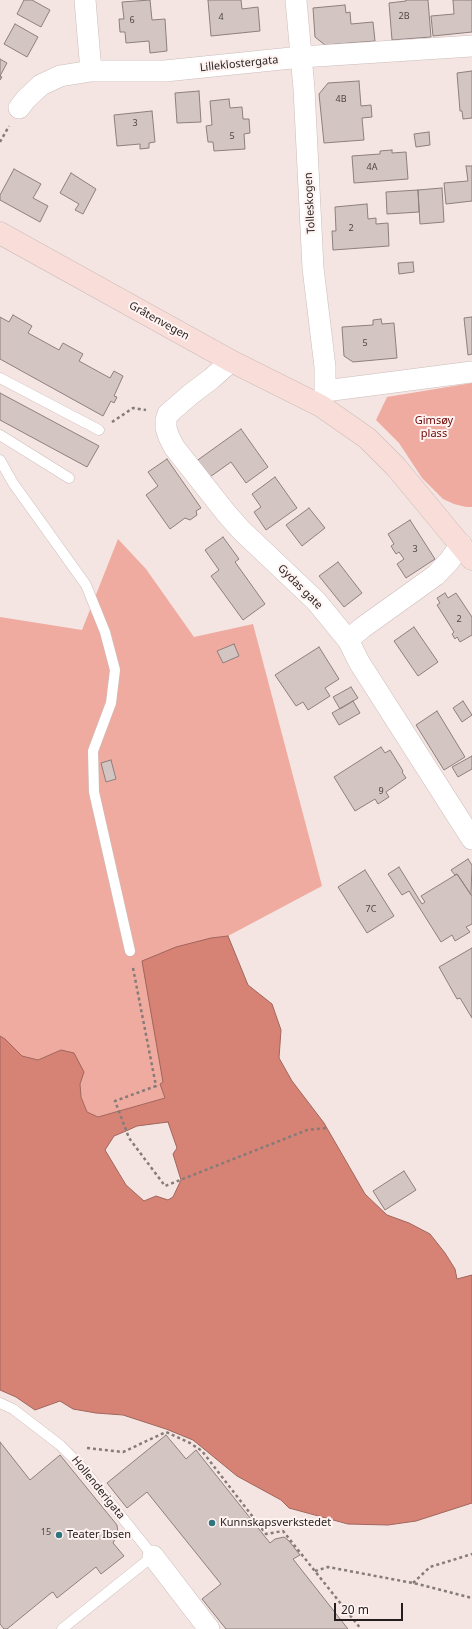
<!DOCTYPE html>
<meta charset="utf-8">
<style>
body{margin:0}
#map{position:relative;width:472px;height:1629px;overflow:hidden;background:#f4e5e2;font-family:"Noto Sans",sans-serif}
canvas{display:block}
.scale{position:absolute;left:334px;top:1603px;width:69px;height:18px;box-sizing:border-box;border:2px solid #231e1d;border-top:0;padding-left:5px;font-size:12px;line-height:14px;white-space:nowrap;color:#231e1d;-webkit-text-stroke:3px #fff3f1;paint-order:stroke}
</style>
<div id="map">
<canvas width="472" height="1629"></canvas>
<div class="scale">20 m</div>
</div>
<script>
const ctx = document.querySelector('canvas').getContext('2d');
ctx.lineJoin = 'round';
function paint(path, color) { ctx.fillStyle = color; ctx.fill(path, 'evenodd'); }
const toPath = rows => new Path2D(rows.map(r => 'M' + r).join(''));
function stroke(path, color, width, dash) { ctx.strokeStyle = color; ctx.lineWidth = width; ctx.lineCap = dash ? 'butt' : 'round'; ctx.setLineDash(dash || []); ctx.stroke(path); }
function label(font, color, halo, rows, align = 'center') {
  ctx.font = font + ' "Noto Sans",sans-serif'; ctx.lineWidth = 4; ctx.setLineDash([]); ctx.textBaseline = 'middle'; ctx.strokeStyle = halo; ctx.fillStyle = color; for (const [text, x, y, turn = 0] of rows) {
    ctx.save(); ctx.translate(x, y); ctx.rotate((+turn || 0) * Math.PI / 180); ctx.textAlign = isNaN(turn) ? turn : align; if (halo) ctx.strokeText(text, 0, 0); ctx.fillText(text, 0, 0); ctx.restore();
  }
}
const green = toPath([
 [472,383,472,507,466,507,454,504,443,499,422,478,399,443,376,420,387,397],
 [118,539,146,569,194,637,253,624,322,886,228,936,211,938,163,1082,160,1084,165,1098,98,1117,87,1112,81,1097,80,1084,84,1072,61,1050,38,1060,22,1056,5,1039,0,1036,0,617,82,630]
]);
const water = toPath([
 [228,936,248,985,272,1004,281,1030,279,1058,292,1081,324,1123,365,1194,387,1215,409,1223,430,1234,445,1253,455,1269,457,1279,472,1275,472,1503,416,1521,388,1525,348,1524,289,1508,281,1500,237,1476,193,1440,166,1429,123,1415,96,1413,73,1409,60,1401,35,1410,16,1397,0,1390,0,1036,5,1039,22,1056,38,1060,61,1050,74,1053,84,1072,80,1084,81,1097,87,1112,98,1117,165,1098,160,1084,163,1082,142,961,176,947,211,938,228,936],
 [168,1122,177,1148,173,1154,181,1180,173,1197,168,1200,156,1196,144,1201,126,1185,105,1150,114,1136,126,1131,137,1126,168,1122]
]);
const building = toPath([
 [24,0,32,0,50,10,41,27,17,14,24,0],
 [150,0,152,20,165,19,167,51,150,53,149,41,126,43,125,32,120,32,119,19,124,19,122,2,150,0],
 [208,0,241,0,242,9,258,7,260,31,211,36,208,0],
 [406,0,428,0,431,37,392,40,389,3,406,1,406,0],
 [453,0,472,0,472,32,433,36,431,16,454,14,453,0],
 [345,5,346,13,350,12,351,24,373,22,375,41,325,45,315,37,313,8,345,5],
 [15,24,38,37,27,57,4,44,15,24],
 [0,59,7,63,0,76,2,77,0,80,0,59],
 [472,71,472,118,463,119,462,111,460,111,457,73,472,71],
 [359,81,361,106,371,105,372,117,362,118,364,140,324,143,319,94,328,83,359,81],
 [199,91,201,122,177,123,175,93,199,91],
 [229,99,230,108,242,107,243,119,249,119,250,133,244,134,245,149,214,151,213,142,208,142,206,126,212,125,210,101,229,99],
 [152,111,155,142,149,143,149,148,140,149,140,144,117,146,114,115,152,111],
 [429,132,430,145,416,147,414,134,429,132],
 [392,150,392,153,406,152,408,179,354,183,352,156,380,154,380,151,392,150],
 [466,166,472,166,472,201,446,204,444,183,468,181,466,166],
 [14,169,41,184,33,198,48,206,40,222,0,200,0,195,14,169],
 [71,173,96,189,83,214,75,210,79,204,60,193,71,173],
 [442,188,444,222,420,224,418,190,442,188],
 [418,190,419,212,387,214,386,192,418,190],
 [367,204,368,219,376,218,376,224,388,223,389,246,333,250,332,231,336,231,335,207,367,204],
 [413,262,414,272,399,274,398,263,413,262],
 [13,315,32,326,28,333,59,350,63,343,83,354,79,361,110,378,114,371,123,376,114,396,117,397,114,403,111,401,103,416,0,359,0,317,9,322,13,315],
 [472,317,472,354,468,355,464,318,472,317],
 [381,319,382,324,394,323,397,358,353,362,344,356,342,327,373,325,373,320,381,319],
 [0,393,99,446,87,467,0,420,0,393],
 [241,429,268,467,246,483,231,462,207,479,195,462,241,429],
 [167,459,201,508,196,511,197,515,190,520,185,518,170,529,146,495,158,486,148,472,167,459],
 [275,477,297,508,266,530,254,512,261,507,252,494,275,477],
 [309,508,325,528,302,546,286,525,309,508],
 [410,520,435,559,406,578,397,564,404,559,399,552,396,554,391,546,394,544,388,534,410,520],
 [223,537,239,559,235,562,265,604,243,620,211,576,219,570,205,550,223,537],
 [338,562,362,593,344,607,319,576,338,562],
 [445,593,448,598,456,593,472,617,472,635,460,642,457,637,455,639,452,634,454,632,437,605,440,603,437,598,445,593],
 [414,627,438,662,418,676,394,641,414,627],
 [234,644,239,656,223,663,217,651,234,644],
 [319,647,339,679,325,688,330,696,308,710,303,702,296,706,275,675,319,647],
 [351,687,358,698,340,709,333,697,351,687],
 [353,701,360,713,339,725,332,713,353,701],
 [463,701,472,715,462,722,453,708,463,701],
 [437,711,465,757,444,770,416,725,437,711],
 [381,747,385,753,390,750,403,771,402,772,406,778,386,792,389,797,378,804,375,799,355,811,334,777,381,747],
 [472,756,472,769,458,777,452,767,472,756],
 [111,760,116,779,106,782,101,763,111,760],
 [468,859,472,865,471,895,457,874,455,875,451,870,468,859],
 [399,867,422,904,425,902,421,896,457,874,472,896,472,924,466,927,470,932,455,941,452,935,441,942,409,891,402,895,388,874,399,867],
 [365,870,394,916,367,933,338,887,365,870],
 [472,948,472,1018,460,998,457,999,439,967,472,948],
 [404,1171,416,1190,385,1210,373,1191,404,1171],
 [166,1435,186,1459,196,1450,270,1543,275,1539,284,1537,289,1541,300,1555,293,1559,348,1629,226,1629,202,1599,221,1584,147,1492,127,1508,107,1483,166,1435],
 [0,1442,30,1480,60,1455,117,1525,118,1533,113,1543,124,1556,101,1574,96,1567,57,1598,53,1592,51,1593,7,1629,4,1629,0,1624,0,1442]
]);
const path = toPath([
 [0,142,9,126],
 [112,422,133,408,146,410],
 [133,968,156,1086,115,1101,129,1138,165,1186,307,1130,327,1128],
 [87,1448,123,1452,166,1432,190,1443,202,1451,266,1534,283,1531,361,1629],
 [315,1571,328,1567,418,1584,472,1598],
 [413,1583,430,1567,472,1554]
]);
const lane = toPath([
 [0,378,99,430],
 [0,435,69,478],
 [0,460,13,483,86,585,105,632,115,670,111,703,93,751,94,792,130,951],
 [0,1403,13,1409,60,1445,80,1465,153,1556,62,1629]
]);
const street = toPath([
 [85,0,91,71],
 [296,0,304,89,313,268,325,367,325,391,321,406],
 [19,108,26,99,41,85,60,76,91,71,165,71,301,57,472,46],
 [231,361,211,379,191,394,168,414,166,420,166,428,169,437,174,447,226,513,241,530,316,601,348,640,359,662,472,839],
 [325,391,472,372],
 [348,640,362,628,436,575,450,560,461,544],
 [153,1556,209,1629]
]);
const secondary = toPath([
 [0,233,231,361,321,406,367,438,396,467,472,559]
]);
const markers = [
 [212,1523,4,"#2e7580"],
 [59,1535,4,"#2e7580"]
];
const numberNames = [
 ["2B",404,16],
 ["4",221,17],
 ["6",132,20],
 ["4B",341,99],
 ["3",135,123],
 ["5",232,136],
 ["4A",372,167],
 ["2",351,228],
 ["5",365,343],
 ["3",415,549],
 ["2",459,619],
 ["9",381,791],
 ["7C",371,909],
 ["15",46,1532]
];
const streetNames = [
 ["Lilleklostergata",239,64,-6],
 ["Tolleskogen",310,203,-93],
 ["Gråtenvegen",159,321,29],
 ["Gydas gate",300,587,45],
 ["Hollenderigata",98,1488,51]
];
const parkNames = [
 ["Gimsøy",434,421],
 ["plass",434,434]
];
const poiNames = [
 ["Kunnskapsverkstedet",220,1523],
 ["Teater Ibsen",67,1535]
];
paint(green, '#efaba0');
paint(water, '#d68376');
stroke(water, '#a0655b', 1);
paint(building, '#d3c5c2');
stroke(building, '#8d7f7d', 1);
stroke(lane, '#cbbcba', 11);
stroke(street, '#cbbcba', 22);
stroke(secondary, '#cbbcba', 23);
stroke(path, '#857b79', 2.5, [3, 3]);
stroke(lane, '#fff', 10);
stroke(street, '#fff', 21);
stroke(secondary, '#f9ddd9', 22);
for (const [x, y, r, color] of markers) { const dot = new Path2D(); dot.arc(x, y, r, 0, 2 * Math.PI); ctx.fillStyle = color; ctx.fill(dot); stroke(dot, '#fff3f1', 1.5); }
label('9px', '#4f4846', null, numberNames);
label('11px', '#231e1d', '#fff3f1', streetNames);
label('11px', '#6f0604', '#fff3f1', parkNames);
label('11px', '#231e1d', '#fff3f1', poiNames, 'left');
</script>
